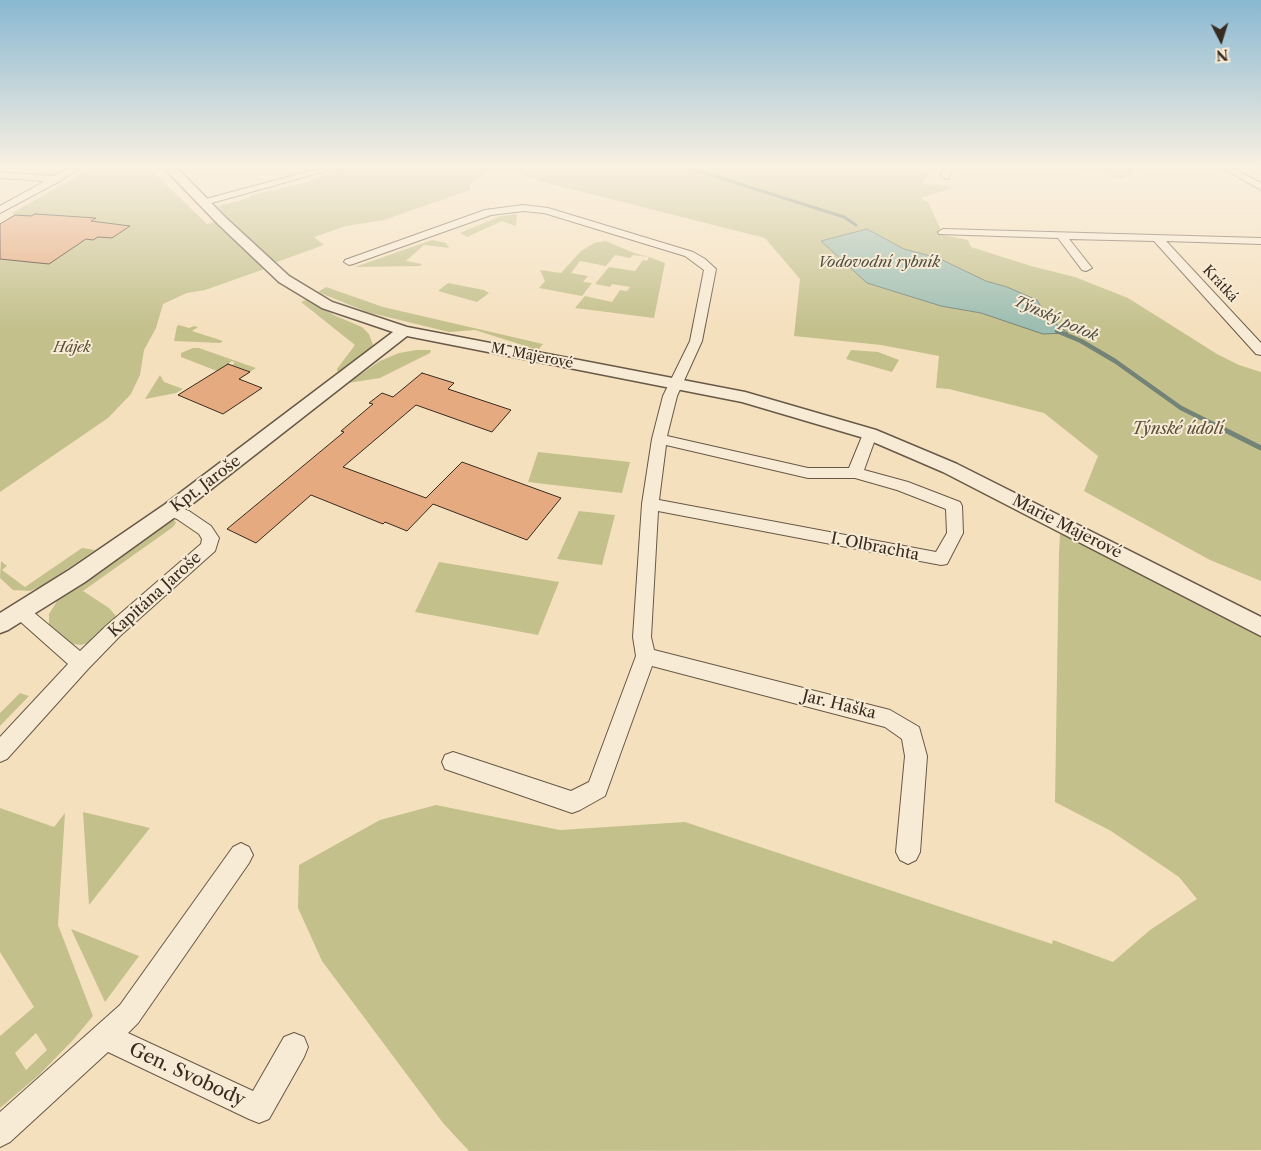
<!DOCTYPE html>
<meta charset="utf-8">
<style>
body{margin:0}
#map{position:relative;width:1261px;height:1151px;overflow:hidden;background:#f5e0be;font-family:"Libre Caslon Text",serif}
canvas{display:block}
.north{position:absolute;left:1196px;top:15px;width:50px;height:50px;-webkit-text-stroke:4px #f8ebd5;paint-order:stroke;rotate:175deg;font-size:14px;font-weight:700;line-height:20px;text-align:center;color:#382b1f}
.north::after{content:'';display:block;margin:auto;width:18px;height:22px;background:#382b1f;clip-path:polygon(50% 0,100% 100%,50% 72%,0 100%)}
</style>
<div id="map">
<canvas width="1261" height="1151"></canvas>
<div class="north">N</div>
</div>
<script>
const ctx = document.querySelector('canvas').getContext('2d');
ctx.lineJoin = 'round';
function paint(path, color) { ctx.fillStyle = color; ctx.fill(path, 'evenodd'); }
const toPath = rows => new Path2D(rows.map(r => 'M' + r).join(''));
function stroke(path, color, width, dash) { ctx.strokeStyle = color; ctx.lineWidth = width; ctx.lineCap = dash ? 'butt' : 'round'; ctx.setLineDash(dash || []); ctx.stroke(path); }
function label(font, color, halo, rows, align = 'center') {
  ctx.font = font + ' "Libre Caslon Text",serif'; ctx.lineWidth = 4; ctx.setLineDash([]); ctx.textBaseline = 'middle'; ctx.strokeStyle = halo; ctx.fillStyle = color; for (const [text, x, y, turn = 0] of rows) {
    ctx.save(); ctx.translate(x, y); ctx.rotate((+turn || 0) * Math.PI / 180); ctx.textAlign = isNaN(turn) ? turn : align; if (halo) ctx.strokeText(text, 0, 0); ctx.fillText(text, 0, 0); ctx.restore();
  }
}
const green = toPath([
 [93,167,148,167,207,224,228,218,218,206,246,199,252,195,307,182,343,167,908,167,929,170,927,174,929,177,925,179,922,184,945,185,950,189,920,198,928,202,943,235,968,240,971,247,1031,266,1075,277,1128,298,1217,354,1239,365,1261,372,1261,581,1210,560,1084,491,1098,456,1044,413,949,389,936,388,939,356,881,345,794,336,800,279,765,238,543,182,507,169,492,168,470,184,470,190,384,220,346,226,314,237,324,245,274,263,276,265,205,290,187,293,163,304,156,328,144,350,140,375,131,394,108,418,0,492,0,224,15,215,12,213],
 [1080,167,1141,167,1123,179],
 [517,214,516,226,502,221,467,237,460,233,501,216],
 [432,240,446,243,449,248,424,245,406,261,422,264,420,266,355,267],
 [606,241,634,253,649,257,665,263,654,318,575,308,585,296,612,302,620,290,627,291,630,287,612,284,610,287,595,284,609,267,635,271,643,260,647,261,649,257,633,255,630,258,615,255,606,266,580,261,571,273,588,276,583,282,592,283,582,296,539,288,545,281,540,270,561,273,581,251,594,243],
 [448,283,484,290,489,293,477,302,438,291],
 [326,287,383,307,543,344,538,350,475,330,449,332,367,312,318,292],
 [306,300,336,316,362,327,369,334,373,345,369,351,338,374,337,369,355,345,301,302],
 [179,325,189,328,194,326,198,327,192,331,223,341,220,343,174,341,177,326],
 [193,348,199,348,256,368,250,372,232,365,235,363,232,361,217,371,181,357,181,353],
 [416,350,431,350,430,353,380,378,348,383,380,361,399,353],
 [851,350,878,352,899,360,892,372,846,359],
 [160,375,164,382,183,389,176,393,145,399],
 [538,452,630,462,622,493,528,482],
 [579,511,615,515,602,565,557,559],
 [173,518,176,523,173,527,83,591,109,608,116,616,112,629,99,640,81,645,66,643,49,625,49,614,59,598],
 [1063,525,1261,627,1261,1150,469,1151,443,1123,322,961,298,908,299,865,380,820,436,805,560,830,685,822,1052,944,1053,940,1113,962,1150,930,1197,899,1179,877,1111,831,1055,802,1059,551,1060,534],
 [82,548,95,550,44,585,30,591,13,590,0,578,1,561,7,566,2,570,25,587],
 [439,562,559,582,538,635,415,612],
 [20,693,29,696,0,726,0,713],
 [0,808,54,827,65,813,58,925,93,1016,73,1040,39,1075,0,1108,0,1036,34,1007,0,952],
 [36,1033,47,1050,26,1070,15,1053],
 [83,812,150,828,89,905],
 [71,929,139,956,105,1002]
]);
const water = toPath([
 [867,229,904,249,938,258,986,281,1007,287,1037,300,1047,317,1068,333,1043,334,981,313,941,306,867,283,821,241,867,229]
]);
const streamFar2 = toPath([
 [686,167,844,217,856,225]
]);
const streamFar1 = toPath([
 [1057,331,1081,341,1115,361,1181,408,1225,430]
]);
const stream = toPath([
 [1223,429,1261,448]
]);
const building = toPath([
 [35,214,96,218,91,221,130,226,112,238,98,237,93,240,86,239,49,264,0,259,0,224,15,215,31,216,35,214],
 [228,364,250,372,239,379,262,388,223,414,178,395,228,364],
 [422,373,454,383,448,389,511,410,492,432,416,405,343,467,426,498,462,462,561,498,527,540,433,504,407,531,385,522,383,524,311,495,256,543,227,529,344,432,341,431,373,404,369,403,382,393,393,397,422,373]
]);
const minor = toPath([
 [71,167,82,167,60,181,0,213,0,206,45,181,0,178,0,172,54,176,71,167],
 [325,167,340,167,208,204,205,205,200,202,202,200,325,167],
 [943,167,953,167,949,178,946,179,941,176,943,167],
 [1220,167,1231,167,1261,183,1261,190,1220,167],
 [523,205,548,208,693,252,705,259,716,269,702,341,677,396,667,436,808,468,849,468,863,434,865,431,870,429,875,431,877,434,864,470,908,482,960,502,962,506,963,533,947,564,941,565,658,511,651,637,654,650,890,710,919,727,927,756,920,852,916,860,908,864,900,860,896,852,905,756,902,739,885,727,652,666,605,796,580,810,572,813,445,769,442,762,445,755,453,752,571,791,589,782,636,656,633,637,642,504,652,439,663,396,690,341,704,270,685,256,544,213,523,211,491,215,353,264,349,265,344,262,345,260,485,210,523,205],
 [666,445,808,478,855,478,897,490,946,509,947,533,936,552,659,500,666,445],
 [943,229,1261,238,1261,244,1166,241,1261,343,1261,355,1256,354,1154,241,1069,239,1092,268,1086,271,1082,270,1058,238,939,234,938,232,943,229],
 [171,504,189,511,211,526,219,538,215,551,120,636,88,669,7,759,0,762,0,737,68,664,14,616,11,611,14,606,20,604,26,606,80,651,106,626,201,544,202,539,199,534,177,519,165,514,163,510,165,506,171,504],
 [241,843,249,847,253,855,249,863,138,1023,128,1033,253,1091,284,1037,294,1033,304,1037,308,1047,304,1057,269,1119,259,1123,249,1119,108,1052,10,1142,0,1147,0,1112,120,1005,233,847,241,843]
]);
const tertiary = toPath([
 [163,167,175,167,182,173,226,218,289,276,332,302,407,327,745,392,876,430,957,464,1261,617,1261,636,943,472,864,438,742,402,407,336,178,515,85,582,8,630,0,633,0,613,69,570,164,505,393,332,322,308,279,282,218,224,163,167]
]);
const farStreetnames = [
 ["Krátká",1220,284,47],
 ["M. Majerové",532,356,11]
];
const farParknames = [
 ["Hájek",72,348]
];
const farWaternames = [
 ["Vodovodní rybník",879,263],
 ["Týnský potok",1056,319,24]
];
const parkNames = [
 ["Týnské údolí",1178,429]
];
const streetNames = [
 ["Kpt. Jaroše",206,484,-37],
 ["Marie Majerové",1067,527,27],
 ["I. Olbrachta",875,547,11],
 ["Kapitána Jaroše",155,595,-42],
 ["Jar. Haška",839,705,14]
];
const nearStreetnames = [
 ["Gen. Svobody",187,1075,25]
];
paint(green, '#c3c08c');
paint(water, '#9cbdb1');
stroke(water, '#748377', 1);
stroke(streamFar2, '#748377', 3);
stroke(streamFar1, '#748377', 4.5);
stroke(stream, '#748377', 5);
paint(building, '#e5aa80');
stroke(building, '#382b1f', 1);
stroke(minor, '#675847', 2);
stroke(tertiary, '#675847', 3);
paint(minor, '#f8ebd5');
paint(tertiary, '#f8ebd5');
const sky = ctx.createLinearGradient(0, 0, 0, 328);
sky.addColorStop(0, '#89b8d2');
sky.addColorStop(0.51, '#faf1e2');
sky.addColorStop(1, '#faf1e200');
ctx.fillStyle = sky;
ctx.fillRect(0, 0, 1261, 328);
label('14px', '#382b1f', '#f8ebd5', farStreetnames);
label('italic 14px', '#5b503a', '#f8ebd5', farParknames);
label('italic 15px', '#515044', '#f8ebd5', farWaternames);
label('italic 16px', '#5b503a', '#f8ebd5', parkNames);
label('16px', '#382b1f', '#f8ebd5', streetNames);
label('19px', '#382b1f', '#f8ebd5', nearStreetnames);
</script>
